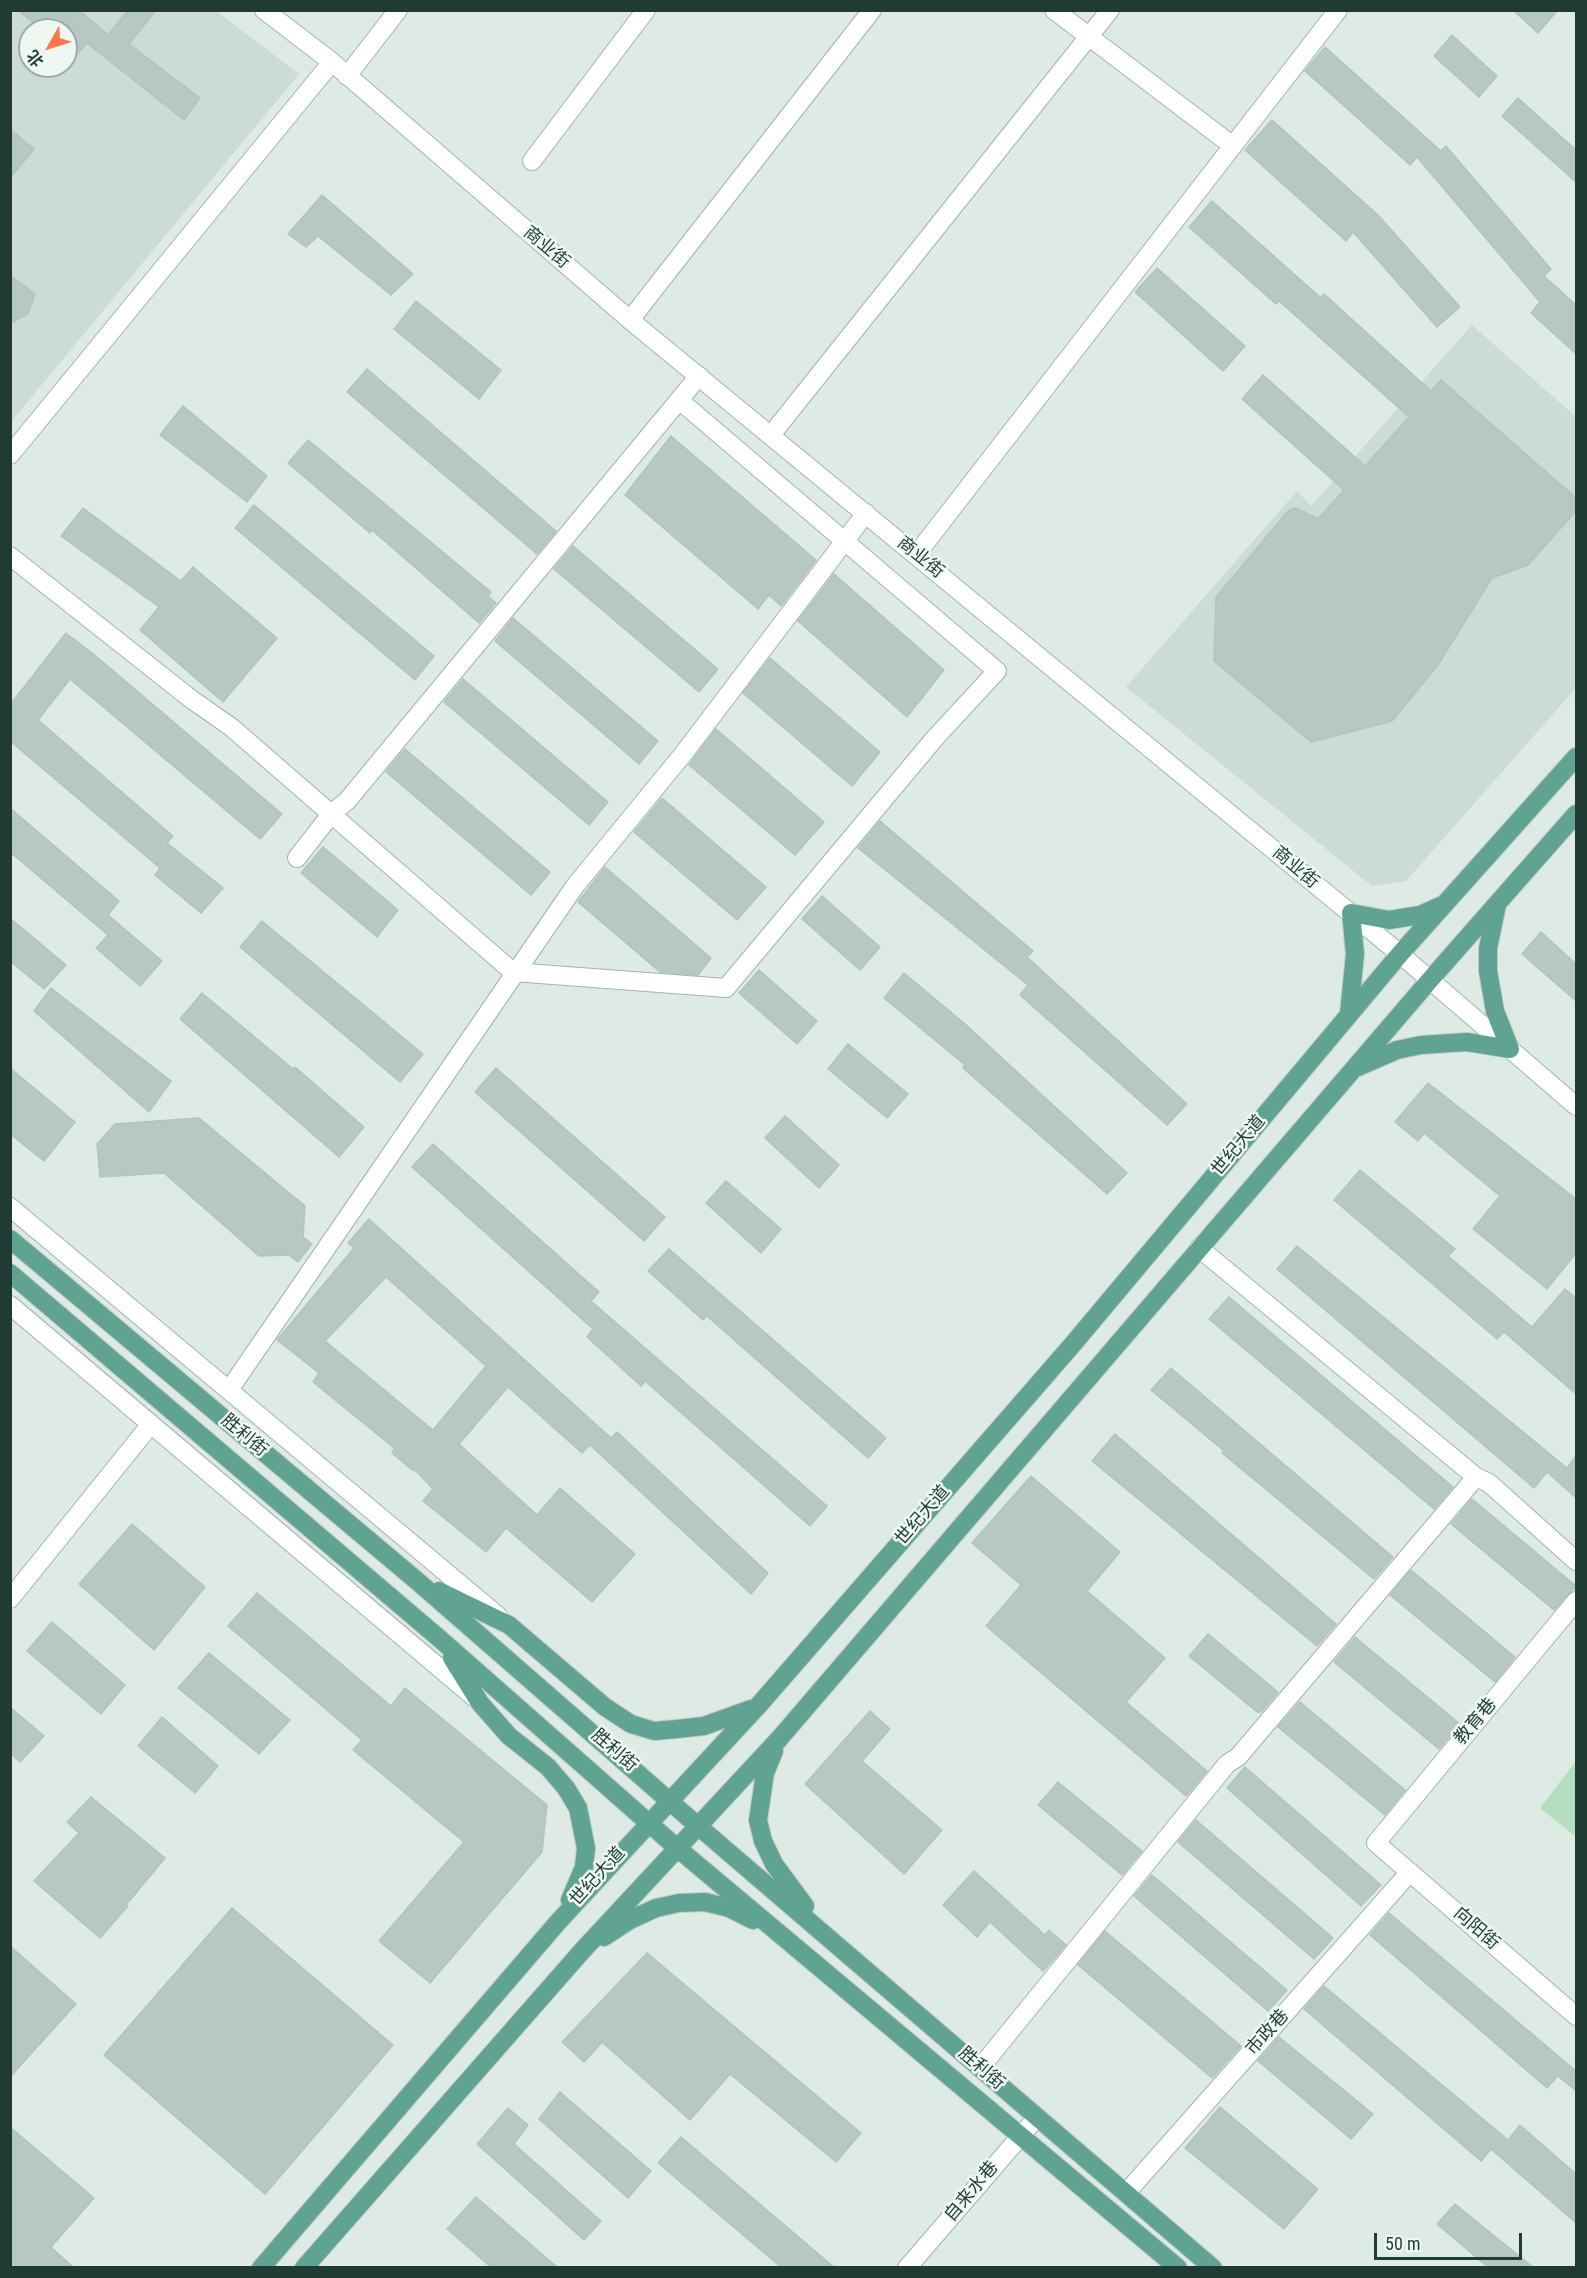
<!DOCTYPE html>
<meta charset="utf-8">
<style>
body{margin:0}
#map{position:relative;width:1587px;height:2278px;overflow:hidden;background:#deebe5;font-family:"Roboto Condensed","Noto Sans SC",sans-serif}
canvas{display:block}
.frame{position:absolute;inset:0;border:12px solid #1f3b34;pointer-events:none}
.north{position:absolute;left:18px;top:18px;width:60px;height:60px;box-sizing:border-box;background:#eff7f3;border:2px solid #9caca7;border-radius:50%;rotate:231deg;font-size:16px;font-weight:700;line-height:24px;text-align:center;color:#1f3b34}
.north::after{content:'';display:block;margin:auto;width:21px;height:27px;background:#fa784d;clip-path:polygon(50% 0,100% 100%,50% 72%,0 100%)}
.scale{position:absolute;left:1374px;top:2233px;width:148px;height:27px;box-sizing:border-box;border:3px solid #1f3b34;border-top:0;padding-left:8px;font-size:18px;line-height:21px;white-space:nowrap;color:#1f3b34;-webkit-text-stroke:4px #eff7f3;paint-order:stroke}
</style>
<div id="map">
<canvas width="1587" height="2278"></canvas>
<div class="frame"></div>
<div class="north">北</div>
<div class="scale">50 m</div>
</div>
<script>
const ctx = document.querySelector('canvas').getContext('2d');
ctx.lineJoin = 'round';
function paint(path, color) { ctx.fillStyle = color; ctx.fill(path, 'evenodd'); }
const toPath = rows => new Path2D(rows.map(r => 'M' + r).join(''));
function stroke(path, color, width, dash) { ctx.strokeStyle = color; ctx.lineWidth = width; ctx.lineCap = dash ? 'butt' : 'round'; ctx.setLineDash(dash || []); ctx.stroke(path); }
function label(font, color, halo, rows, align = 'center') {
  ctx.font = font + ' "Roboto Condensed","Noto Sans SC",sans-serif'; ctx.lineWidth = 5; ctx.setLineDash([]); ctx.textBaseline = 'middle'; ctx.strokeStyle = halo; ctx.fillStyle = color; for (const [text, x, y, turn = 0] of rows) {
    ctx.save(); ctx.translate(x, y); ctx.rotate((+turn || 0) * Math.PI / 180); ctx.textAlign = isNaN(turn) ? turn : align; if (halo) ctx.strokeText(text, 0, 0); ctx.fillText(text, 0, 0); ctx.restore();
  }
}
const built = toPath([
 [11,11,216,11,299,74,11,422],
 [30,30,66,30,66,66,30,66],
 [1472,325,1576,417,1576,688,1406,881,1372,886,1126,687,1297,491,1311,506]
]);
const green = toPath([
 [1576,1761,1576,1837,1540,1808]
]);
const building = toPath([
 [18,10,79,10,108,35,128,10,156,10,129,44,200,98,184,120,87,43,66,66,66,30,42,30,18,10],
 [1513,10,1558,10,1538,33,1513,10],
 [1452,35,1497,76,1479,97,1434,56,1452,35],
 [1325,47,1441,151,1446,146,1551,269,1544,276,1576,305,1576,354,1531,313,1540,302,1417,157,1410,165,1305,71,1325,47],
 [1518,98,1576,150,1576,182,1502,116,1518,98],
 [1272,120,1378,215,1460,307,1437,327,1353,232,1346,241,1245,150,1272,120],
 [10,129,34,149,10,178,10,129],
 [322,195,413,274,391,295,318,236,306,247,288,234,322,195],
 [1212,201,1321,298,1324,294,1431,391,1441,380,1576,498,1576,511,1528,565,1492,578,1438,665,1392,721,1311,742,1214,661,1216,597,1288,511,1296,508,1318,519,1344,490,1242,399,1263,375,1365,466,1409,417,1279,301,1276,304,1189,227,1212,201],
 [1157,268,1245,346,1223,371,1135,292,1157,268],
 [10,275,35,294,28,314,10,323,10,275],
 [416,301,501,370,479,399,394,329,416,301],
 [367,369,556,531,537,554,347,392,367,369],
 [183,406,267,476,247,502,160,435,183,406],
 [671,436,816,560,781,606,769,595,758,609,625,495,671,436],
 [308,440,491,592,488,596,496,603,479,623,372,530,370,533,288,463,308,440],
 [254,505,434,656,415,680,235,528,254,505],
 [83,508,181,581,193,567,277,638,223,702,140,630,159,607,61,536,83,508],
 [573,546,718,669,699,692,554,569,573,546],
 [834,574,944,670,907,717,798,621,834,574],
 [513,618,658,741,639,764,495,641,513,618],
 [66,633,97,657,282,814,260,839,70,679,38,720,173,836,167,843,223,888,201,913,155,875,160,868,10,741,10,705,66,633],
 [770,658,880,752,852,786,743,693,770,658],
 [463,679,608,802,589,825,444,702,463,679],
 [716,729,824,822,795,855,689,765,716,729],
 [405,749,550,872,531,895,386,772,405,749],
 [662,798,766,887,737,920,634,832,662,798],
 [10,808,119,901,108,915,162,961,140,986,96,948,108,935,10,852,10,808],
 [880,821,1033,951,1027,957,1187,1104,1167,1125,1020,995,1028,985,858,848,880,821],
 [323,847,398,910,377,937,301,873,323,847],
 [605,867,711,958,698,975,660,972,578,902,605,867],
 [822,896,880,947,860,970,802,919,822,896],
 [10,918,66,965,44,989,10,961,10,918],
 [262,921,423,1054,400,1082,240,947,262,921],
 [1541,932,1576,964,1576,1001,1522,954,1541,932],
 [759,970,817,1021,797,1044,739,993,759,970],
 [904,973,964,1023,1127,1173,1107,1194,963,1068,965,1065,884,998,904,973],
 [51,988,171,1081,149,1112,34,1011,51,988],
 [202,993,293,1069,295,1067,364,1127,339,1157,180,1019,202,993],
 [848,1044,908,1094,887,1118,828,1069,848,1044],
 [10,1068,75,1122,44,1161,10,1134,10,1068],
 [496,1068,665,1217,644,1241,475,1092,496,1068],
 [1428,1083,1576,1199,1576,1253,1547,1289,1473,1229,1500,1196,1424,1133,1418,1141,1395,1122,1428,1083],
 [785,1116,839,1165,819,1188,765,1138,785,1116],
 [199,1118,305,1206,303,1237,312,1244,298,1262,289,1255,259,1256,164,1173,100,1177,97,1144,115,1124,199,1118],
 [433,1144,599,1292,591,1301,827,1506,810,1526,645,1381,641,1386,587,1337,593,1329,412,1167,433,1144],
 [1360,1170,1455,1249,1448,1256,1532,1327,1565,1289,1576,1298,1576,1394,1504,1332,1497,1339,1334,1200,1360,1170],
 [726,1181,781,1229,761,1253,706,1203,726,1181],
 [369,1219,611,1438,617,1432,768,1573,751,1594,590,1445,582,1453,508,1387,459,1444,537,1515,560,1488,635,1554,592,1602,506,1528,486,1552,423,1501,433,1489,416,1471,411,1469,392,1453,394,1448,313,1382,319,1373,277,1340,354,1248,348,1243,369,1219],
 [386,1277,486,1366,433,1430,325,1341,386,1277],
 [1297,1246,1567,1468,1576,1456,1576,1498,1547,1472,1534,1488,1277,1269,1297,1246],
 [669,1249,886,1438,868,1458,707,1316,703,1320,648,1271,669,1249],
 [1229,1297,1453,1487,1434,1509,1209,1319,1229,1297],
 [1171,1368,1393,1557,1374,1579,1222,1453,1224,1451,1151,1390,1171,1368],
 [1115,1434,1336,1624,1317,1646,1092,1461,1115,1434],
 [1031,1476,1120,1552,1087,1591,1165,1658,1126,1702,1207,1771,1186,1796,986,1626,1021,1585,972,1543,1031,1476],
 [1472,1499,1576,1586,1554,1610,1451,1524,1472,1499],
 [132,1524,205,1587,154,1650,79,1584,132,1524],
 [1411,1570,1515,1657,1495,1682,1390,1595,1411,1570],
 [257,1593,391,1706,405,1688,547,1805,542,1852,430,1983,379,1941,464,1842,353,1750,362,1740,228,1626,257,1593],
 [52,1622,125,1685,101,1714,27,1651,52,1622],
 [1208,1634,1278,1692,1261,1712,1257,1712,1189,1656,1208,1634],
 [1355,1637,1460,1724,1439,1749,1334,1662,1355,1637],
 [209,1653,290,1720,259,1754,178,1688,209,1653],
 [1300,1702,1405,1790,1385,1815,1278,1727,1300,1702],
 [10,1707,44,1736,20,1762,10,1753,10,1707],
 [870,1711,890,1729,862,1761,942,1830,904,1874,805,1784,870,1711],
 [162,1717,218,1766,195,1793,138,1746,162,1717],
 [1245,1767,1381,1885,1361,1906,1227,1788,1245,1767],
 [1058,1782,1142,1851,1122,1875,1038,1805,1058,1782],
 [91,1797,165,1858,126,1905,128,1906,100,1938,34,1881,79,1833,67,1822,91,1797],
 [1196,1820,1333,1938,1314,1959,1178,1842,1196,1820],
 [974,1871,1045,1935,1049,1930,1066,1945,1043,1971,990,1922,977,1937,943,1905,974,1871],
 [1152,1875,1287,1990,1268,2011,1134,1896,1152,1875],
 [232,1908,393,2045,265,2194,104,2055,232,1908],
 [1389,1913,1576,2071,1576,2091,1558,2076,1547,2088,1370,1935,1389,1913],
 [1105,1931,1241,2046,1212,2078,1078,1965,1105,1931],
 [10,1946,76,2004,10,2077,10,1946],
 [647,1953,861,2133,836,2162,730,2074,690,2120,602,2042,584,2062,562,2042,647,1953],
 [1324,1986,1508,2140,1520,2125,1576,2174,1576,2223,1491,2149,1481,2161,1304,2009,1324,1986],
 [1279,2037,1373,2114,1351,2139,1258,2061,1279,2037],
 [560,2092,651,2171,628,2198,539,2119,560,2092],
 [1220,2107,1318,2189,1284,2229,1185,2148,1220,2107],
 [508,2108,528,2125,514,2144,601,2221,584,2240,477,2144,508,2108],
 [10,2127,94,2198,51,2247,74,2268,10,2268,10,2127],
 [681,2137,835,2268,782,2268,658,2163,681,2137],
 [476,2197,558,2268,492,2268,447,2229,476,2197],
 [1455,2204,1534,2268,1489,2268,1437,2224,1455,2204]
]);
const minor = toPath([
 [1054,10,1233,146],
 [532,161,646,10],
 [630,320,872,10],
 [771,435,1110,10],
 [10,455,332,62],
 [916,555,1338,10],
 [10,556,191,699,231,727,513,972,726,988,935,738,997,671,679,400],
 [297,858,332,813,347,801,699,376],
 [10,1207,498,1616],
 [1199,1248,1476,1477,1489,1483,1576,1561],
 [10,1305,474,1697],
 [229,1390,575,886,684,753,866,513],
 [10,1599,151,1424],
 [1576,1601,1376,1843,1576,2016],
 [980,2068,1227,1764,1238,1757,1476,1477],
 [1126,2193,1410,1872],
 [907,2268,1037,2117]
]);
const tertiary = toPath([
 [264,10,332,62,630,320,1400,954,1576,1106],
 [347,76,398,10]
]);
const primary = toPath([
 [1497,905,1488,948,1488,971,1495,1011,1510,1049],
 [1349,1014,1355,954,1351,913,1389,920,1420,915,1440,906],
 [1358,1067,1397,1050,1421,1045,1467,1042,1510,1049],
 [10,1239,416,1580,698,1826,1213,2268],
 [10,1273,440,1639,676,1847,1178,2268],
 [439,1591,509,1625,605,1707,631,1724,654,1731,677,1729,704,1726,751,1709],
 [452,1658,480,1703,509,1736,548,1767,566,1788,578,1808,586,1848,584,1867,570,1900],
 [774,1751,765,1773,758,1820,763,1841,774,1864,805,1906],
 [604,1937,630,1920,656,1908,679,1903,705,1902,729,1908,753,1920],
 [261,2268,558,1922,758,1706,1073,1344,1400,954,1576,757],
 [304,2268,582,1951,779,1739,1429,981,1576,814]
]);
const streetNames = [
 ["商业街",546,248,40],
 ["商业街",920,558,39],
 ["商业街",1295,868,40],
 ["世纪大道",1239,1146,-50],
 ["胜利街",244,1436,40],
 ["世纪大道",923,1516,-49],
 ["教育巷",1476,1722,-50],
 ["胜利街",614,1751,41],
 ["世纪大道",598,1877,-48],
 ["向阳街",1476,1929,41],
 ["市政巷",1268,2033,-48],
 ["胜利街",981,2069,41],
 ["自来水巷",972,2192,-50]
];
paint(built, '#ccdbd4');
paint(green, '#b5dec0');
paint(building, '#b6c8c1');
stroke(building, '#b0c5bc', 1.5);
stroke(minor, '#a1b3ac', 20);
stroke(tertiary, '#a1b3ac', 20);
stroke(primary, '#c0c8c6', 20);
stroke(minor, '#fff', 18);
stroke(tertiary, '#fff', 18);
stroke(primary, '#60a392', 18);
label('18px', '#1f3b34', '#eff7f3', streetNames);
</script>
